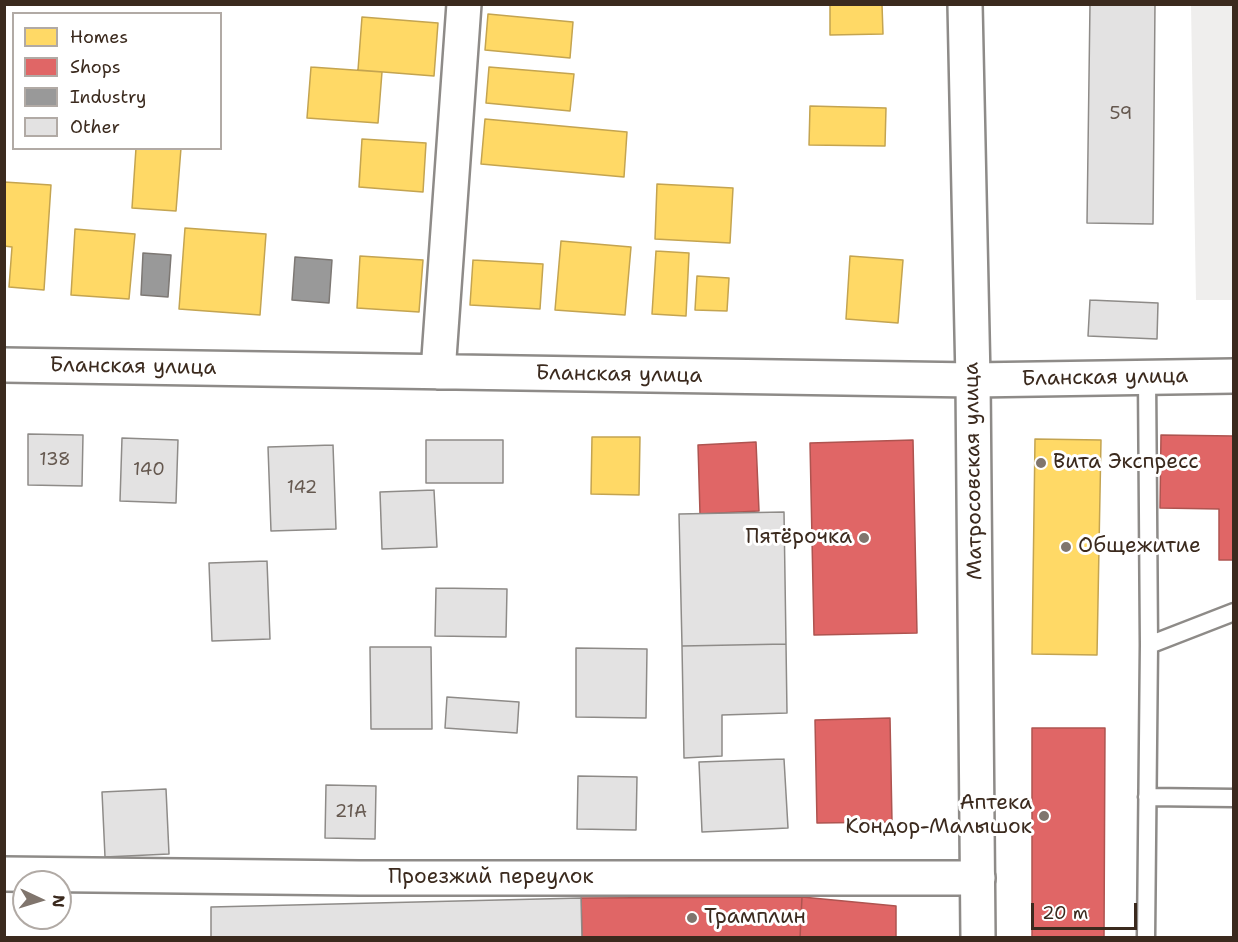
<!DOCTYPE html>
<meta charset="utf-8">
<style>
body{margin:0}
#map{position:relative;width:1238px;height:942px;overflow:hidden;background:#fff;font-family:"Shantell Sans",sans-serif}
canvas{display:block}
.frame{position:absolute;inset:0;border:6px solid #3b2a1e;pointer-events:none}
.legend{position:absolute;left:12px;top:12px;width:210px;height:138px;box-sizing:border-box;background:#fff;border:2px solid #b1aaa5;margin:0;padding:8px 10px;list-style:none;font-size:18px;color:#3b2a1e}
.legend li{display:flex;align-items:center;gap:12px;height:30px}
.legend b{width:30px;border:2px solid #b1aaa5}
.north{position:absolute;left:12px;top:870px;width:60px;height:60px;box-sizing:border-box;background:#fff;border:2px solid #b1aaa5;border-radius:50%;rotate:94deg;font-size:16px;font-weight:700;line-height:24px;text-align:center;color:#3b2a1e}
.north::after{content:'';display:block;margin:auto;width:21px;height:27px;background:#80756d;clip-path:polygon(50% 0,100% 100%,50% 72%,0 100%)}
.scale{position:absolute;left:1031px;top:903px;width:106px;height:27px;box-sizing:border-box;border:3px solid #3b2a1e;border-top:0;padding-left:8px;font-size:18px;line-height:21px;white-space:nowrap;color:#3b2a1e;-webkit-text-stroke:4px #fff;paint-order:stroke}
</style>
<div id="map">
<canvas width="1238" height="942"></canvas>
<div class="frame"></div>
<ul class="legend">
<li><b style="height:16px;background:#ffd966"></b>Homes</li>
<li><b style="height:16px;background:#e06666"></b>Shops</li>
<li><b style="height:16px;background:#999"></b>Industry</li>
<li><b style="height:16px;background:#e3e2e2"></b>Other</li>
</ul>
<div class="north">N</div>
<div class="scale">20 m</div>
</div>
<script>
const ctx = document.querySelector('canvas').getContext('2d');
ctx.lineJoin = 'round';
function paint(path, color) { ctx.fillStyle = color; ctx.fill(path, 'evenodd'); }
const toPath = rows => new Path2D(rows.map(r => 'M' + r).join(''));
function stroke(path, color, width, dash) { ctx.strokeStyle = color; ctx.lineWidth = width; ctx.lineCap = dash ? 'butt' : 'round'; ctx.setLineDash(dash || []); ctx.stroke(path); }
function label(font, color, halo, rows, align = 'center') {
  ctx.font = font + ' "Shantell Sans",sans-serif'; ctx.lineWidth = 6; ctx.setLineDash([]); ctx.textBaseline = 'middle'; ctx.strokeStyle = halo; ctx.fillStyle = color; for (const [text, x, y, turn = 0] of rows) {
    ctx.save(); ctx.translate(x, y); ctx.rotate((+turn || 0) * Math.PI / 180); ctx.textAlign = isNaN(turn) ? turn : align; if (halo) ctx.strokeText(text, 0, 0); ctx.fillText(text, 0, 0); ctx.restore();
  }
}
const built = toPath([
 [1191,5,1233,5,1233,300,1196,300]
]);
const homes = toPath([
 [830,4,882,4,883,34,830,35,830,4],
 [488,14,573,22,570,58,485,50,488,14],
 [362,17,438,23,434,76,358,70,362,17],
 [311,67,382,72,378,123,307,118,311,67],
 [489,67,574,74,570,111,486,103,489,67],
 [810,106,886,108,885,146,809,145,810,106],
 [485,119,627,132,624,177,481,164,485,119],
 [362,139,426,143,423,192,359,187,362,139],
 [136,148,181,148,176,211,132,208,136,148],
 [4,182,51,185,44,290,9,287,12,247,4,246,4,182],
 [657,184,733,188,730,243,655,239,657,184],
 [185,228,266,234,260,315,179,309,185,228],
 [75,229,135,234,129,299,71,295,75,229],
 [561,241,631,247,625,315,555,310,561,241],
 [656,251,689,253,686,316,652,314,656,251],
 [360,256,423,260,419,312,357,308,360,256],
 [850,256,903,260,898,323,846,319,850,256],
 [473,260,543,264,540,309,470,305,473,260],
 [697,276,729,278,727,311,695,310,697,276],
 [592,437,640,437,639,495,591,494,592,437],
 [1035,439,1101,440,1097,655,1032,654,1035,439]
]);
const shops = toPath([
 [1161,435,1234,436,1234,560,1219,560,1219,509,1160,508,1161,435],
 [913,440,917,633,814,635,810,443,913,440],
 [756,442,759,511,700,514,698,445,756,442],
 [890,718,892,822,817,823,815,720,890,718],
 [1032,728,1105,728,1104,938,1032,938,1032,728],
 [802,897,800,938,582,938,581,898,802,897],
 [802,897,896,906,896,938,800,938,802,897]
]);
const industry = toPath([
 [143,253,171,255,168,297,141,295,143,253],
 [295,257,332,260,329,303,292,300,295,257]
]);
const building = toPath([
 [1090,4,1155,4,1153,224,1087,223,1090,4],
 [1090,300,1158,303,1157,339,1088,336,1090,300],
 [28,434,83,435,82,486,28,485,28,434],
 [122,438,178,440,176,503,120,501,122,438],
 [426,440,503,440,503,483,426,483,426,440],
 [333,445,336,529,271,531,268,447,333,445],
 [434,490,437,547,382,549,380,492,434,490],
 [784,512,786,644,682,646,679,514,784,512],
 [267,561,270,639,212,641,209,563,267,561],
 [436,588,507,589,506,637,435,636,436,588],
 [786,644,787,713,722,715,722,756,684,758,682,646,786,644],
 [370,647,431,647,432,729,371,729,370,647],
 [576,648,647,649,646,718,576,717,576,648],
 [447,697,519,702,517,733,445,728,447,697],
 [784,759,788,828,702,832,699,762,784,759],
 [578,776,637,777,636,830,577,829,578,776],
 [326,785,376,786,375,839,325,838,326,785],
 [166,789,169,854,105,857,102,792,166,789],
 [581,898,582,938,211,938,211,907,581,898]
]);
const lane = toPath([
 [1149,645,1234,612],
 [1147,797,1234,798],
 [1146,938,1149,645,1147,377]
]);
const street = toPath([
 [4,365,973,380,1234,376],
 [438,372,464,4],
 [4,874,360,878,978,878]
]);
const highway = toPath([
 [965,4,973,380,978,938]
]);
const markers = [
 [1041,463,6,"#80756d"],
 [864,538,6,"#80756d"],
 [1066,547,6,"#80756d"],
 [1044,816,6,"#80756d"],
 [692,918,6,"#80756d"]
];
const numberNames = [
 ["59",1121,114],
 ["138",55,460],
 ["140",149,470],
 ["142",302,488],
 ["21А",351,812]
];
const streetNames = [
 ["Бланская улица",133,367,1],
 ["Бланская улица",619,375,1],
 ["Бланская улица",1105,378,-1],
 ["Матросовская улица",974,471,-91],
 ["Проезжий переулок",491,878]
];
const poiNames = [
 ["Вита Экспресс",1053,463],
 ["Пятёрочка",852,538,"right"],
 ["Общежитие",1078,547],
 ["Аптека",1032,804,"right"],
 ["Кондор-Малышок",1032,828,"right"],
 ["Трамплин",704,918]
];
paint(built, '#efeeed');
paint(homes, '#ffd966');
stroke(homes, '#c4a450', 1.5);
paint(shops, '#e06666');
stroke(shops, '#ae5450', 1.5);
paint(industry, '#999');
stroke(industry, '#7d7874', 1.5);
paint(building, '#e3e2e2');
stroke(building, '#8e8b88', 1.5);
stroke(lane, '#8e8b88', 21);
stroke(street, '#8e8b88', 38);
stroke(highway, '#8e8b88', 38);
stroke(lane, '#fff', 16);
stroke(street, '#fff', 33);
stroke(highway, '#fff', 33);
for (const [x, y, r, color] of markers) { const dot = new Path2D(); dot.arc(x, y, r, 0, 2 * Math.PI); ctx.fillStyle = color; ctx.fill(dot); stroke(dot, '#fff', 2); }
label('18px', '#65584f', null, numberNames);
label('21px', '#3b2a1e', '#fff', streetNames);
label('21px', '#3b2a1e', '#fff', poiNames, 'left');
</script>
